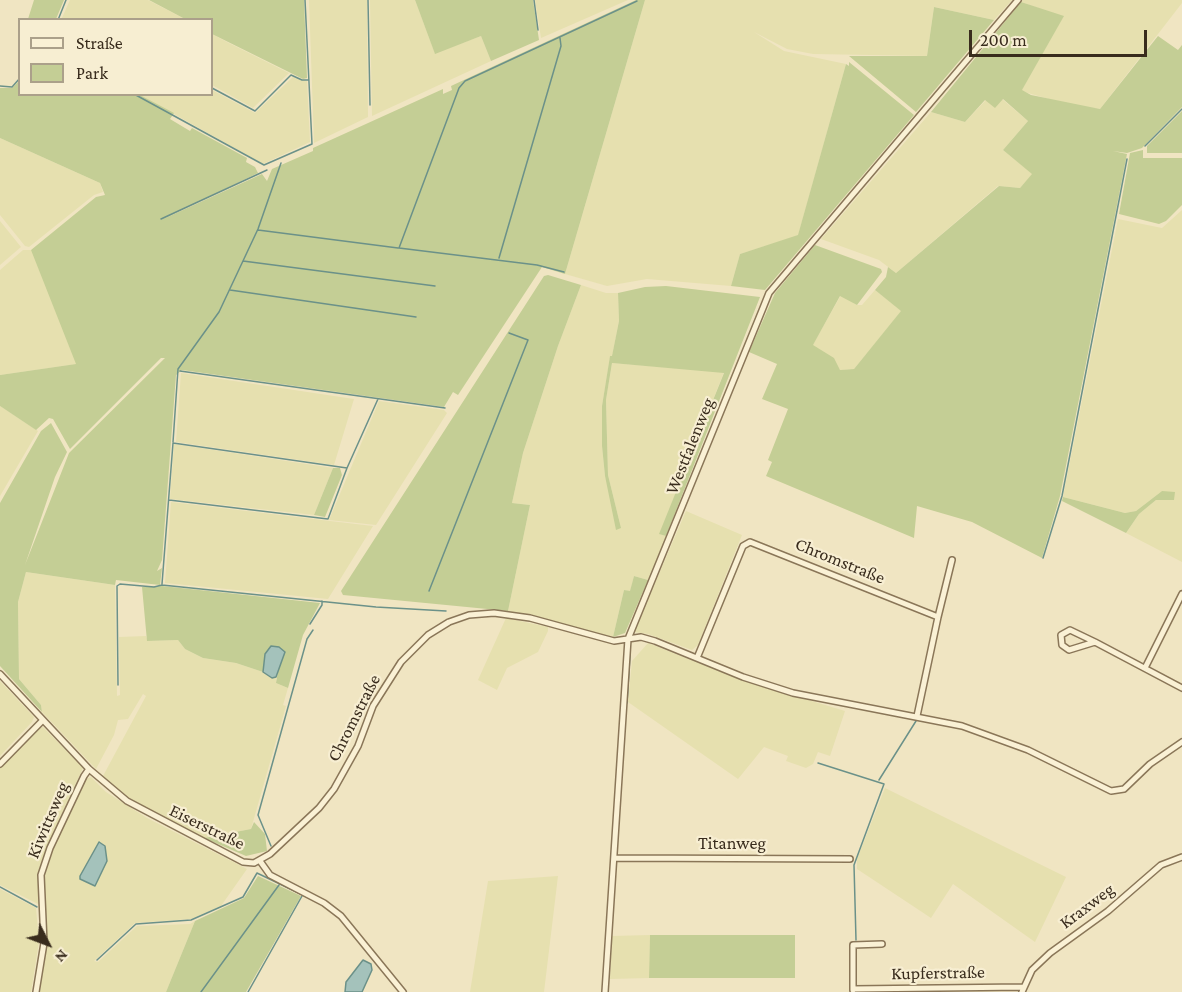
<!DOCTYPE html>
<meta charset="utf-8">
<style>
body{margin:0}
#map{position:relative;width:1182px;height:992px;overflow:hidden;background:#f0e5c2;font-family:"Crimson Pro",serif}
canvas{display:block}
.legend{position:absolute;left:18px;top:18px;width:195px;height:78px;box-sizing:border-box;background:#f7eed2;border:2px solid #aba08a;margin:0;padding:8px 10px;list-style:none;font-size:18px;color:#392c1d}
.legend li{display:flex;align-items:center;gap:12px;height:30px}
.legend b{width:30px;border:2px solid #aba08a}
.north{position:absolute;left:18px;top:914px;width:60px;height:60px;-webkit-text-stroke:4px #f7eed2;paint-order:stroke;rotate:132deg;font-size:16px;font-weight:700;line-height:24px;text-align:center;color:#392c1d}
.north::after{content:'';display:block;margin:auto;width:21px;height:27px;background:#392c1d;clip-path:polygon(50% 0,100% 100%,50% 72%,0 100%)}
.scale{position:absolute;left:969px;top:30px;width:178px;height:27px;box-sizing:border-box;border:3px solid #392c1d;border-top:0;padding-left:8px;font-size:18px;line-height:21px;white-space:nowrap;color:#392c1d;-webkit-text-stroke:4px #f7eed2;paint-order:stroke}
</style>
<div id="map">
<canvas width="1182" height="992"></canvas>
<ul class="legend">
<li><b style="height:8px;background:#faf1d5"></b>Straße</li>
<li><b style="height:16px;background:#c4ce95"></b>Park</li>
</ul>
<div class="north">N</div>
<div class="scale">200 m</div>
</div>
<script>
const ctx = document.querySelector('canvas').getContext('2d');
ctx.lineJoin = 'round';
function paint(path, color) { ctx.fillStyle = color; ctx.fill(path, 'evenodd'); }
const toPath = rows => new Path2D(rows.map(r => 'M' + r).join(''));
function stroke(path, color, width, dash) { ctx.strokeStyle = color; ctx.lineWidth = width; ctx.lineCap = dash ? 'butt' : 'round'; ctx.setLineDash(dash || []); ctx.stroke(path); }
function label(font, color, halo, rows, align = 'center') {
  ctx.font = font + ' "Crimson Pro",serif'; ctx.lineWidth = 4.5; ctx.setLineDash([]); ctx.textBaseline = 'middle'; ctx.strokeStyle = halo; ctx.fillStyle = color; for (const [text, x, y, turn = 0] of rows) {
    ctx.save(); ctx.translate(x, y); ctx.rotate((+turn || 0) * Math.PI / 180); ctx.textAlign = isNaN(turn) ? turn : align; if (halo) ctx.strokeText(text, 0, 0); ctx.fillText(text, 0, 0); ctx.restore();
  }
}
const farmland = toPath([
 [70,0,148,0,185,19,61,20],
 [309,0,367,0,368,117,314,143],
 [370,0,415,0,435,53,481,36,491,61,372,116],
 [535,0,628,0,541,38],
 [645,0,1012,0,994,20,934,7,927,56,813,54,787,49,754,32,784,51,846,64,798,236,740,254,731,286,647,279,607,286,565,274],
 [1023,0,1182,0,1182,3,1100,109,1066,104,1021,91,1063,17,1021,2],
 [212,34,227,42,289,73,253,108,212,85],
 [293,77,307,81,310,142,263,164,140,95,212,94,212,90,255,113],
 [1002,99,1028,121,1003,150,1033,174,1020,188,998,186,896,273,879,260,821,239,931,112,965,122,986,100],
 [0,138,100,183,103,192,94,195,29,247,25,246,0,215],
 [1182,210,1182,562,1126,533,1139,514,1156,500,1162,491,1136,511,1125,513,1063,497,1118,219,1162,228],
 [0,221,21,247,0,265],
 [23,250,31,250,35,254,77,364,0,375,0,270],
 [581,285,606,293,618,293,619,321,612,357,610,357,602,406,602,446,605,476,621,528,608,475,606,400,612,363,724,372,660,534,666,536,658,559,648,580,634,576,630,592,624,590,613,637,508,611,530,505,512,503,523,453,558,346],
 [875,290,902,311,854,369,840,370,812,346,841,295,857,305,862,305],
 [181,373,354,399,334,465,176,442],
 [379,401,444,410,447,413,376,525,329,520],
 [0,406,38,431,0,496],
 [174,444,333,468,314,515,170,499],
 [171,502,330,521,373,526,328,599,165,583],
 [686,511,742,535,698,645,692,650,648,634,634,632],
 [26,572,115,585,117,696,120,695,119,637,146,636,148,641,178,640,185,649,203,658,236,663,269,674,276,677,276,683,288,688,283,705,286,706,251,829,204,838,151,811,129,798,103,776,146,696,143,694,128,719,118,720,114,735,96,769,42,712,41,705,19,679,18,602],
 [506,618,548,627,548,631,538,652,507,668,497,690,478,680],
 [648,643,742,680,845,711,830,756,818,752,813,764,806,768,786,761,788,756,764,747,738,779,628,702,632,661],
 [0,681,34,717,32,722,0,756],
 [43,727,83,768,47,846,39,874,40,905,0,885,0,768,38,729],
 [91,777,106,792,147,818,247,869,221,906,191,919,135,923,94,961,98,962,137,926,190,924,195,921,166,992,38,992,46,948,44,875,51,849,79,791,86,779],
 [885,788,1066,877,1035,942,953,884,931,918,857,869,857,859],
 [558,876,544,992,470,992,488,881],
 [0,889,36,908,39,942,31,992,0,992],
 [650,935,649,978,610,979,612,936]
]);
const green = toPath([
 [34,0,64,0,56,19,28,19],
 [149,0,304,0,307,78,303,79,212,34,212,20,185,19],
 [415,0,533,0,539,40,491,61,481,36,435,54],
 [636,0,645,0,565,274,542,267,458,395,453,392,444,407,182,370,176,375,162,560,157,571,162,568,160,585,116,580,115,585,26,572,18,602,19,679,41,705,42,712,0,666,0,503,41,431,51,423,67,452,55,477,25,565,69,453,165,358,161,358,70,449,53,419,49,418,36,430,0,406,0,375,76,364,31,250,96,197,105,195,100,183,0,138,0,88,12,88,19,81,20,94,140,95,174,113,170,119,190,131,192,128,247,158,246,162,255,167,258,173,161,220,262,174,267,181,272,169,313,151,313,148,443,89,443,94,452,90,451,86],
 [1021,2,1064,16,1022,90,1031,95,1100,109,1158,36,1178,50,1182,45,1182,107,1142,148,1127,153,1113,151,1127,154,1060,496,1042,558,972,522,917,506,914,538,766,476,772,462,768,460,788,409,762,399,777,364,749,352,775,293,815,245,881,269,882,272,857,305,840,296,813,345,834,358,840,370,854,369,901,311,875,290,886,277,888,267,896,273,999,186,1020,188,1032,174,1003,150,1028,121,1003,99,995,108,985,100,965,122,931,112],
 [934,7,994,20,916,112,849,56,927,56],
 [849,62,914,115,765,290,731,286,740,254,798,235,846,64,849,66],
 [1182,111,1182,153,1147,153,1147,146],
 [1143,150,1143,158,1182,158,1182,205,1166,221,1159,224,1119,214,1130,153],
 [548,275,581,285,558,346,523,453,512,503,530,505,508,611,343,595,341,591,544,276],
 [666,286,760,297,666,536,659,534,724,373,612,363,606,400,608,475,621,528,616,530,605,476,602,446,602,406,610,356,612,356,619,321,618,293,645,287],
 [333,468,340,468,342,475,325,517,314,515],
 [1162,491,1175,492,1174,500,1156,500,1139,514,1126,533,1062,501,1063,497,1125,513,1136,511],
 [634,576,648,580,625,633,613,637,624,590,630,591],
 [162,586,320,603,303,635,288,688,276,683,279,664,285,652,265,654,263,672,236,663,203,658,185,649,178,640,147,641,142,587],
 [254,822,265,834,267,851,246,856,204,838,251,829],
 [258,876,301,896,246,992,166,992,195,921,244,898],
 [650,935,795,935,795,978,649,978]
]);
const water = toPath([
 [271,646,279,647,285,652,276,677,272,678,263,672,265,654,271,646],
 [99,842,105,846,107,861,95,886,80,879,80,876,99,842],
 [363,960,371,964,372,970,362,992,345,992,346,982,363,960]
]);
const stream = toPath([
 [368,0,370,105],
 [534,0,538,30],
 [58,20,66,0],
 [0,86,12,87,20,78],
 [212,88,255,111,291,75,302,80,308,80],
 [134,94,264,165,312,144,305,0],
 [1145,146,1182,109],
 [161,219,267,170],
 [258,230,398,248],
 [499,258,561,46,560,38],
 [243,261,435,286],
 [564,272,537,265,399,248,459,88,465,81,637,1],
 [230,290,416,317],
 [180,371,445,408],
 [173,442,178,369,219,312,258,229,281,163],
 [169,500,328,519,347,468,378,399],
 [1043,558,1062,496,1127,159],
 [162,584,173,443,347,468],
 [429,591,528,340,509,333],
 [310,624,322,605,322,601],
 [118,685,117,586,120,584,154,587,162,585,376,607,446,611],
 [627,703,630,655],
 [818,763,884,784,854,865,856,940],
 [879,780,916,721],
 [271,846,258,815,307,639,313,630],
 [0,887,37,907],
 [97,960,136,924,191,920,243,897,257,873,309,898],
 [201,992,279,885],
 [248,992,302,896]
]);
const minor = toPath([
 [938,617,952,560],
 [1095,642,1069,650,1062,645,1061,635,1070,630,1095,642,1182,688],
 [697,658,743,546,750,542,938,617,917,716],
 [1145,668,1182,594],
 [0,674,89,769,127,801,243,862,254,863,270,854,319,808,334,789,358,746,373,706,401,662,428,635,449,622,469,615,494,613,530,618,614,641,641,637,655,641,743,677,793,693,962,726,1028,750,1111,791,1124,789,1150,764,1182,742],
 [0,764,43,720],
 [614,858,850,859],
 [260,861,270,875,324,903,341,916,403,992],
 [853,989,1023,987],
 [853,990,853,945,882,944],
 [36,992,44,943,41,875,50,848,84,776,89,769],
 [605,992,628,639,763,308,769,293,1018,0],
 [1022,992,1032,970,1050,953,1108,911,1161,865,1182,857]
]);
const streetNames = [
 ["Westfalenweg",690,446,-68],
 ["Chromstraße",840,561,22],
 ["Chromstraße",354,718,-63],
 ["Kiwittsweg",48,820,-67],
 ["Eiserstraße",207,827,26],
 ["Titanweg",732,843],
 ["Kraxweg",1087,906,-37],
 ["Kupferstraße",938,973,-1]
];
paint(farmland, '#e6e0af');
paint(green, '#c4ce95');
paint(water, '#a4c2bb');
stroke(water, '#6b9189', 1.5);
stroke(stream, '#6b9189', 1.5);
stroke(minor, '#8a7658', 8);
stroke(minor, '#faf1d5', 5);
label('18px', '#392c1d', '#f7eed2', streetNames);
</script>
